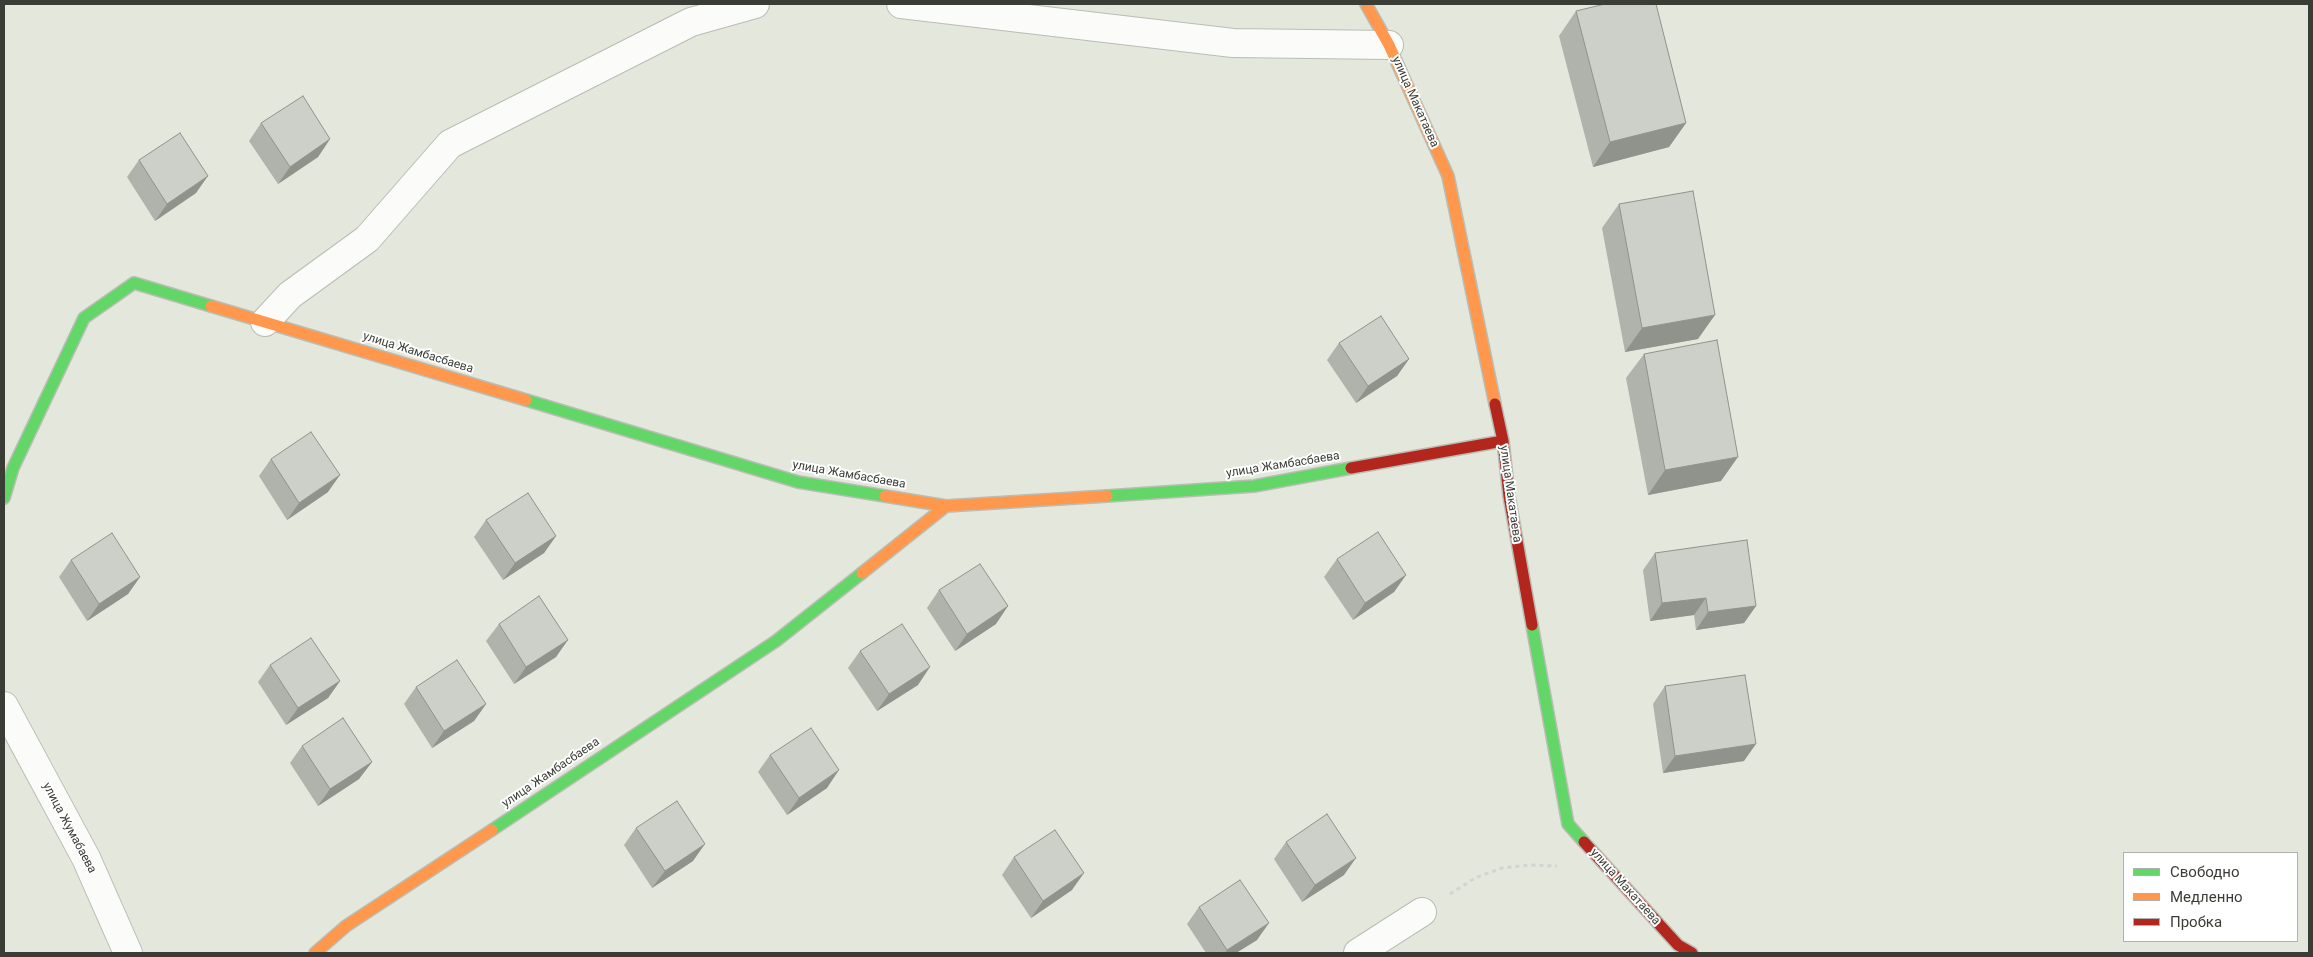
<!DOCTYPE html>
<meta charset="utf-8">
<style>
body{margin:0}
#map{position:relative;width:2313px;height:957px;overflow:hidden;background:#e3e7dc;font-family:Roboto,sans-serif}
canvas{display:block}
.frame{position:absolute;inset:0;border:5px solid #3a3d35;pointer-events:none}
.legend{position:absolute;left:2123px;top:852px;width:175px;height:90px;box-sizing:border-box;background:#fff;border:1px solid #b0b1ae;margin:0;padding:6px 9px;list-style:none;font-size:15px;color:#3a3d35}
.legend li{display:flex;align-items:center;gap:10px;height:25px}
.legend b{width:25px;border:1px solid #b0b1ae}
</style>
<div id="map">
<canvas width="2313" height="957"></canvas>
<div class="frame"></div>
<ul class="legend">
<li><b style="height:6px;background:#63d668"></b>Свободно</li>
<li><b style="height:6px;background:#ff974d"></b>Медленно</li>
<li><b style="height:6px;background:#b3261e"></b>Пробка</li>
</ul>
</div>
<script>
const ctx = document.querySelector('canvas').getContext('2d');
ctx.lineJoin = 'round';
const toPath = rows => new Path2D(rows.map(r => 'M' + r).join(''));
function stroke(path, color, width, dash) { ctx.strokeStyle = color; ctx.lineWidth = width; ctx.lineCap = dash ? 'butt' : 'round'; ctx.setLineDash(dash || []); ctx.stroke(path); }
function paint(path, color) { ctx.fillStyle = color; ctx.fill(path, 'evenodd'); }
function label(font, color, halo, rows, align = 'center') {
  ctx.font = font + ' Roboto,sans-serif'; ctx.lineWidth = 4; ctx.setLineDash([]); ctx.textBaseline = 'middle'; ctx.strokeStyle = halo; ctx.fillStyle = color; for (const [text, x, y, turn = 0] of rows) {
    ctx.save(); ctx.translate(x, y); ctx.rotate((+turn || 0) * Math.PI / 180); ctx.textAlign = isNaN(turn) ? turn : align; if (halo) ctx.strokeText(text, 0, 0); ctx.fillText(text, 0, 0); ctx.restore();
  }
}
const path = toPath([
 [1450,894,1475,878,1502,868,1530,865,1557,866]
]);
const street = toPath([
 [901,4,1233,43,1389,45],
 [265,322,290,295,367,239,450,144,691,22,755,4],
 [4,706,86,858,128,953],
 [1358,953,1422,912]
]);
const fast = toPath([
 [526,400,798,482,885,496],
 [1107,496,1254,486,1351,468],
 [4,498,13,468,84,318,134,283,211,306],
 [1532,625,1568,824,1584,842],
 [492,830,776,641,862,573]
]);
const slow = toPath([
 [1366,4,1389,45,1448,176,1495,404],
 [211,306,526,400],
 [885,496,946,506,1107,496],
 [862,573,946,506],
 [315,953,346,926,492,830]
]);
const jam = toPath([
 [1495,404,1503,441,1509,496,1532,625],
 [1351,468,1503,441],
 [1584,842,1678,945,1692,953]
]);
const wall = toPath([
 [1576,11,1686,123,1669,147,1593,167,1559,36],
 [261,123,330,139,318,157,278,184,249,141],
 [139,160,196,193,155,221,127,177],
 [1619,204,1698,339,1625,352,1602,228],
 [1339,343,1409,359,1397,376,1356,403,1327,360],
 [1644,354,1721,481,1648,495,1626,378],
 [271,459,328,492,287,520,259,476],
 [486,520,556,536,544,553,503,580,474,537],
 [1655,553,1756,606,1744,623,1696,630,1694,615,1650,621,1643,570],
 [1337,559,1406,575,1394,592,1353,620,1324,577],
 [71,560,140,577,128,594,87,621,59,577],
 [939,590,996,624,955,651,927,608],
 [499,624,556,657,514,684,486,641],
 [860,651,918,685,877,711,848,668],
 [270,665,340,681,328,698,286,725,258,682],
 [1665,686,1744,761,1663,773,1653,704],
 [416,687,486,704,474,721,432,748,404,704],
 [302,746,372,762,359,779,318,806,290,763],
 [770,755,827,788,787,815,758,772],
 [636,828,693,861,652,888,624,845],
 [1286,842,1344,875,1302,902,1274,859],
 [1014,857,1072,890,1031,918,1002,875],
 [1199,907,1257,940,1236,953,1206,953,1187,924]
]);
const shadedWall = toPath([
 [1686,123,1669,147,1593,167,1610,142],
 [330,139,318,157,278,184,290,167],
 [208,176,196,193,155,221,167,204],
 [1715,315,1698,339,1625,352,1642,328],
 [1409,359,1397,376,1356,403,1368,386],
 [1738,457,1721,481,1648,495,1665,470],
 [340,475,328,492,287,520,299,503],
 [556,536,544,553,503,580,515,563],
 [1406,575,1394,592,1353,620,1365,603],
 [140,577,128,594,87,621,99,604],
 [1706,598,1694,615,1650,621,1662,603],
 [1008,606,996,624,955,651,967,634],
 [1756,606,1744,623,1696,630,1708,612],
 [568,640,556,657,514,684,526,667],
 [930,667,918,685,877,711,889,694],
 [340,681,328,698,286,725,298,708],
 [486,704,474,721,432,748,444,731],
 [1756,744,1744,761,1663,773,1675,756],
 [372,762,359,779,318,806,330,789],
 [839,770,827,788,787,815,799,798],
 [705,844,693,861,652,888,665,871],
 [1356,858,1344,875,1302,902,1315,885],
 [1084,873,1072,890,1031,918,1043,901],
 [1269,923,1257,940,1236,953,1225,953,1227,950]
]);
const building = toPath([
 [1605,4,1656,4,1686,123,1610,142,1576,11,1605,4],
 [303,96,330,139,290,167,261,123,303,96],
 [180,133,208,176,167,204,139,160,180,133],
 [1693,191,1715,315,1642,328,1619,204,1693,191],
 [1381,316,1409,359,1368,386,1339,343,1381,316],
 [1717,340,1738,457,1665,470,1644,354,1717,340],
 [311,432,340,475,299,503,271,459,311,432],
 [528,493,556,536,515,563,486,520,528,493],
 [1378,532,1406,575,1365,603,1337,559,1378,532],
 [112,533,140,577,99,604,71,560,112,533],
 [1747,540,1756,606,1708,612,1706,598,1662,603,1655,553,1747,540],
 [980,564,1008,606,967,634,939,590,980,564],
 [539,596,568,640,526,667,499,624,539,596],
 [902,624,930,667,889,694,860,651,902,624],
 [311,638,340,681,298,708,270,665,311,638],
 [457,660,486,704,444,731,416,687,457,660],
 [1745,675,1756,744,1675,756,1665,686,1745,675],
 [343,718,372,762,330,789,302,746,343,718],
 [811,728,839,770,799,798,770,755,811,728],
 [677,801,705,844,665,871,636,828,677,801],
 [1327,814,1356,858,1315,885,1286,842,1327,814],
 [1055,830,1084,873,1043,901,1014,857,1055,830],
 [1240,880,1269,923,1227,950,1199,907,1240,880]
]);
const streetNames = [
 ["улица Макатаева",1415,102,66],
 ["улица Жамбасбаева",418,353,17],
 ["улица Жамбасбаева",1283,465,-9],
 ["улица Жамбасбаева",849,475,10],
 ["улица Макатаева",1510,494,82],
 ["улица Жамбасбаева",551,773,-34],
 ["улица Жумабаева",69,828,62],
 ["улица Макатаева",1625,887,48]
];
stroke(street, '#b9bdb4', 30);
stroke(fast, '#b9bdb4', 14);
stroke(slow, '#b9bdb4', 14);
stroke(jam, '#b9bdb4', 14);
stroke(path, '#d3d4d1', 3, [4, 4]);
stroke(street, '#fbfbfa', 28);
stroke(fast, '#63d668', 11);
stroke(slow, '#ff974d', 11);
stroke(jam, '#b3261e', 11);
paint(wall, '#b0b3ac');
paint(shadedWall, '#90928c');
paint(building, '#cdd0c8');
stroke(building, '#90928c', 1);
label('12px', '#3a3d35', '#fff', streetNames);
</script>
